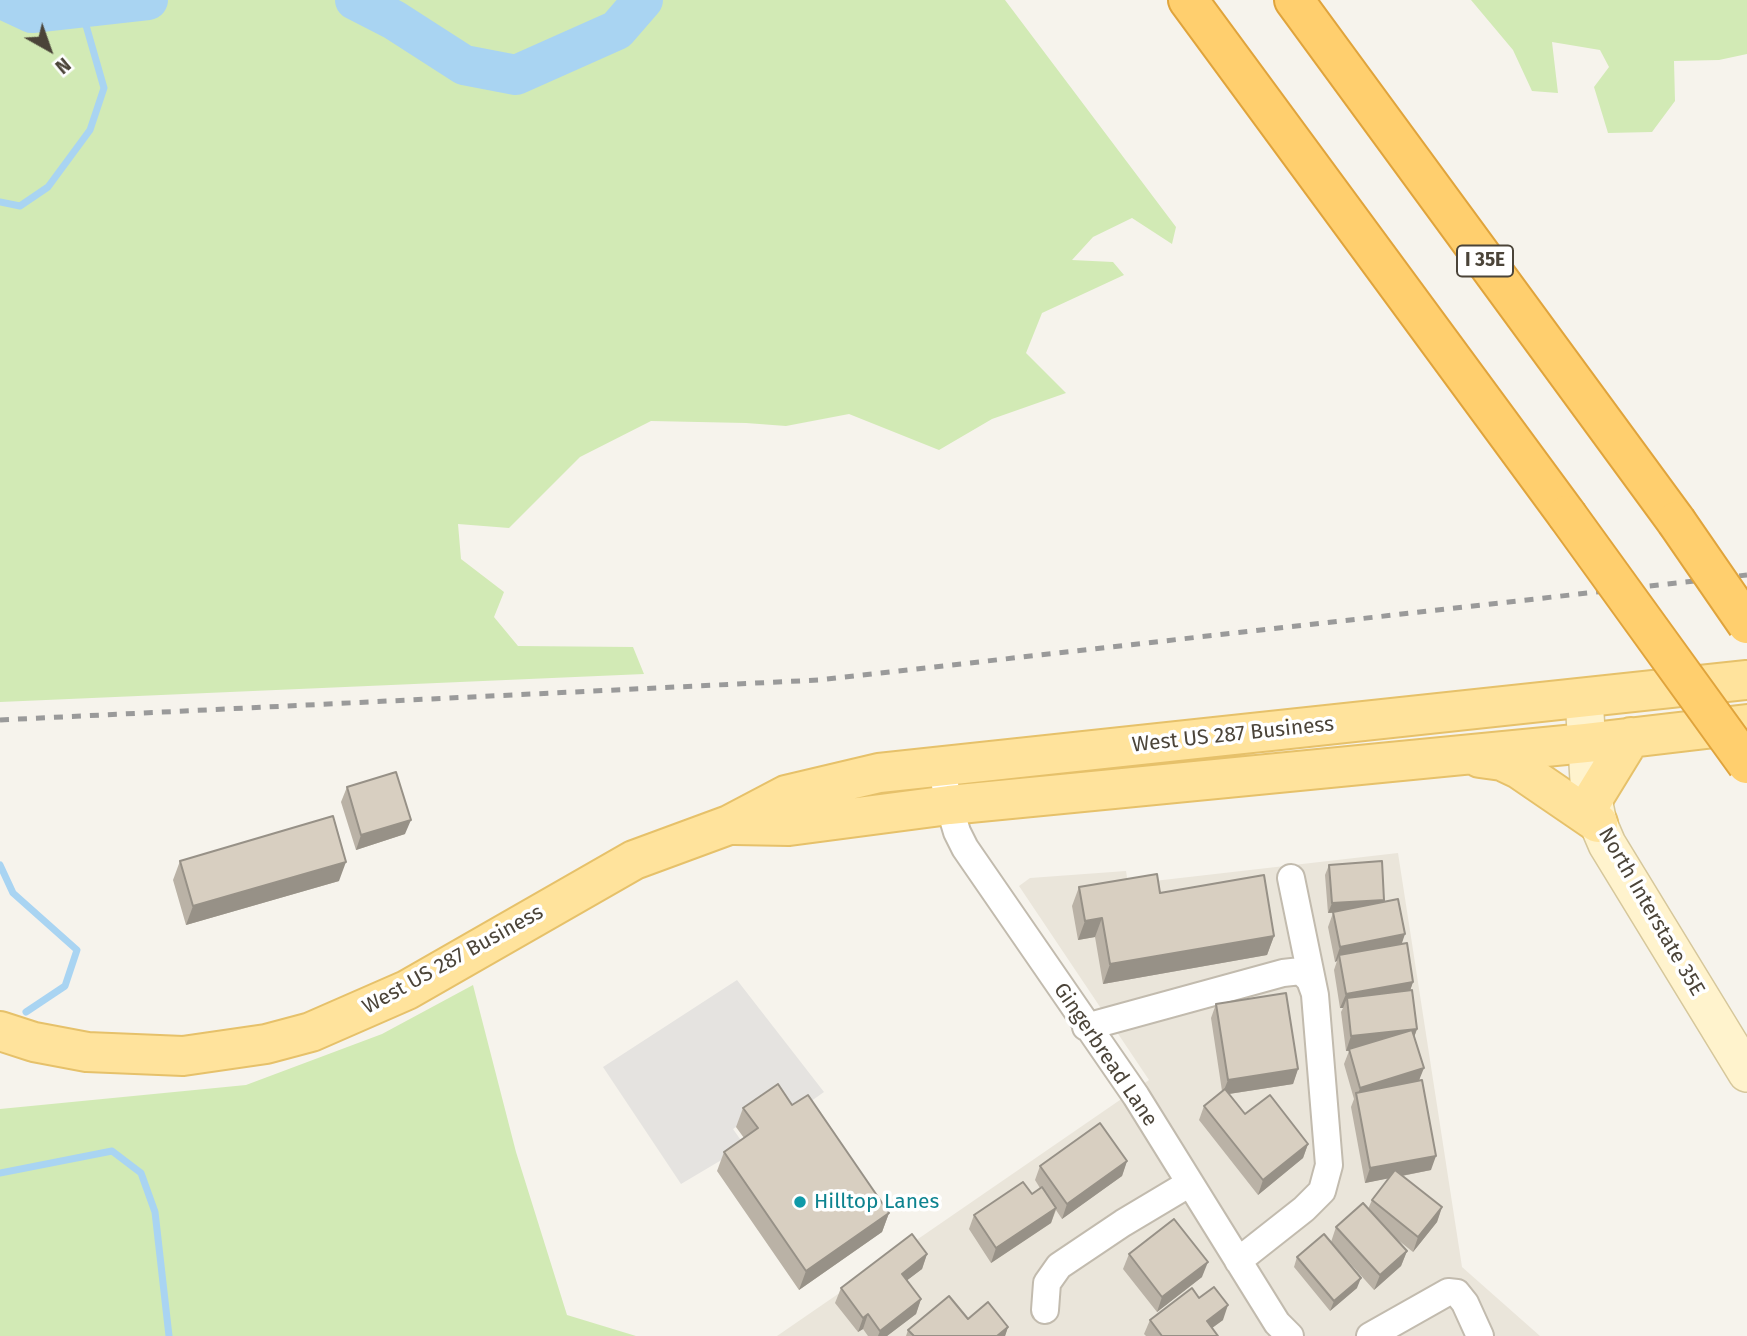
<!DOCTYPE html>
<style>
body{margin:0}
#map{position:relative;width:1747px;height:1336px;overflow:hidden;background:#f6f3ec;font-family:"Fira Sans",sans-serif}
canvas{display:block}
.north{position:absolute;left:14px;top:14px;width:70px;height:70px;-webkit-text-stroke:5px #fff;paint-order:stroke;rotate:140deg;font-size:19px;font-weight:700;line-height:28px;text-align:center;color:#4b4439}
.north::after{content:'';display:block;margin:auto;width:24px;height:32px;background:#4b4439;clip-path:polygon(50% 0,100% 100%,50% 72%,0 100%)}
</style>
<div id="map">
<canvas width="1747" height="1336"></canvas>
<div class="north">N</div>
</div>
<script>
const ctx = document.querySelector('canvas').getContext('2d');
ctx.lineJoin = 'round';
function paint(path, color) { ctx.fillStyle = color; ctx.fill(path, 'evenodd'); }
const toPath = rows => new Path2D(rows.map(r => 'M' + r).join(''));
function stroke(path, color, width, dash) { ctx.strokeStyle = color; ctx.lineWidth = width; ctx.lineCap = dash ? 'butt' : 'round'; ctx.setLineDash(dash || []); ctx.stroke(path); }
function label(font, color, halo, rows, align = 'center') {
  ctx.font = font + ' "Fira Sans",sans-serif'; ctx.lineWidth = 7; ctx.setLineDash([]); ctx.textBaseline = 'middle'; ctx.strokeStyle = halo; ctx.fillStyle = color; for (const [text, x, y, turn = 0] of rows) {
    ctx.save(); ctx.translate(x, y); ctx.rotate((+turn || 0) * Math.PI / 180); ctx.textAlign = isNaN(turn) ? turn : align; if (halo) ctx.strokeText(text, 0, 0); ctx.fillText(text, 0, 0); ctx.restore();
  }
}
const residential = toPath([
 [1398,853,1462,1267,1540,1336,777,1336,1149,1080,1019,886,1030,878,1126,871,1128,884]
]);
const green = toPath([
 [0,0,1005,0,1176,227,1172,244,1132,218,1093,237,1072,260,1113,262,1124,275,1042,313,1026,353,1066,393,992,419,939,450,849,414,786,426,746,423,651,421,580,457,509,528,458,524,461,559,504,592,494,617,518,646,633,647,644,674,0,702],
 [1471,0,1747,0,1747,54,1719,60,1674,61,1675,101,1652,132,1608,133,1594,87,1609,67,1600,50,1552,42,1558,93,1532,91,1513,50],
 [473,985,516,1152,567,1315,636,1336,0,1336,0,1109,246,1085,382,1034]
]);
const parking = toPath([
 [737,980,824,1092,783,1121,770,1104,733,1129,745,1146,681,1184,603,1067]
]);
const stream = toPath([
 [0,202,20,206,48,187,90,130,104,88,81,8],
 [0,865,13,893,77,950,65,986,26,1012],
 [0,1173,112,1151,141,1173,155,1212,169,1336]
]);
const river = toPath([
 [4,0,32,13,148,0],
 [355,0,394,20,464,65,516,75,617,30,643,0]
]);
const minor = toPath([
 [941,765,949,805,957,832,965,848,1136,1096,1277,1323,1290,1336],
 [1086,1027,1283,973,1301,971,1310,980,1314,991],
 [1238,1261,1304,1209,1322,1191,1329,1165,1315,995,1291,878],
 [1045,1310,1047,1283,1059,1266,1123,1223,1190,1183],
 [1370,1336,1448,1292,1457,1293,1465,1303,1480,1336]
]);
const secondary = toPath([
 [1584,698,1589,780,1598,823,1607,844,1747,1073]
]);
const primary = toPath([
 [1480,758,1502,761,1519,769,1598,823],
 [1593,799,1631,737],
 [735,825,789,826,949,805,1586,743,1747,724],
 [0,1031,34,1042,87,1052,183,1056,266,1044,311,1032,407,990,634,860,729,825,786,795,879,773,1747,680]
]);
const motorway = toPath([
 [1188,0,1567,515],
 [1294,0,1676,521]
]);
const rail = toPath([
 [0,720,819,680,1747,575]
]);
const motorwayBridge = toPath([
 [1567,515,1747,764],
 [1676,521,1747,624]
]);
const wall = toPath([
 [347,787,405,834,356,850,341,802],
 [180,861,339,881,186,925,173,880],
 [1329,865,1384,902,1401,944,1413,982,1410,990,1417,1029,1414,1037,1431,1170,1402,1176,1442,1207,1437,1222,1413,1252,1393,1236,1407,1251,1401,1266,1374,1290,1331,1242,1336,1227,1368,1209,1372,1200,1389,1178,1365,1183,1351,1107,1354,1099,1344,1064,1349,1051,1346,1051,1341,1012,1343,1008,1340,1008,1334,970,1337,961,1335,962,1328,927,1333,913,1328,913,1325,875],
 [1079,887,1160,893,1274,936,1267,955,1103,984,1095,937,1078,940,1072,906],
 [1216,1004,1298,1069,1293,1084,1229,1094,1245,1114,1308,1144,1303,1158,1258,1195,1199,1120,1204,1106,1222,1091,1211,1018],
 [792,1105,889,1213,882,1232,799,1290,717,1171,724,1152,744,1138,736,1127,743,1108],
 [1127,1161,1122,1176,1062,1219,1056,1210,1051,1223,991,1263,969,1229,974,1215,1032,1194,1040,1188,1035,1180,1040,1166],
 [927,1254,922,1269,907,1280,921,1299,916,1314,887,1336,868,1336,863,1329,858,1332,835,1303,841,1288],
 [1129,1254,1202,1277,1157,1312,1123,1269],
 [1297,1257,1357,1288,1330,1311,1294,1267],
 [1199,1298,1223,1320,1212,1328,1218,1336,1146,1336,1144,1334,1150,1320],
 [968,1319,1008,1327,1005,1336,906,1336,908,1330]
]);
const shadedWall = toPath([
 [411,820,405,834,356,850,361,835],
 [346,862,339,881,186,925,193,906],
 [1384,900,1381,909,1328,913,1332,903],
 [1102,918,1095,937,1078,940,1085,921],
 [1405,934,1400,949,1339,955,1337,961,1335,962,1340,947],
 [1274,936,1267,955,1103,984,1110,964],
 [1413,982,1408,997,1347,998,1343,1008,1340,1008,1346,994],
 [1417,1029,1412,1043,1346,1051,1351,1036],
 [1424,1068,1418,1083,1357,1097,1360,1088],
 [1298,1069,1293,1084,1222,1095,1228,1080],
 [1308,1144,1303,1158,1258,1195,1263,1180],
 [1436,1156,1431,1170,1365,1183,1370,1168],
 [1127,1161,1122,1176,1062,1219,1067,1204],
 [1442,1207,1437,1222,1413,1252,1418,1237],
 [1056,1208,1051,1223,991,1263,996,1248],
 [889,1213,882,1232,799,1290,806,1271],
 [1407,1251,1401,1266,1374,1290,1380,1275],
 [927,1254,922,1269,897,1288,902,1274],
 [1208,1262,1202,1277,1157,1312,1162,1297],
 [1361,1278,1357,1288,1330,1311,1334,1301],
 [921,1299,916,1314,887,1336,878,1336,880,1331],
 [1228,1305,1223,1320,1201,1336,1207,1321],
 [868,1314,863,1329,858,1332,863,1318],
 [1008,1327,1005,1336,997,1336]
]);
const building = toPath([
 [396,772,411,820,361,835,347,787,396,772],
 [333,816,346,862,193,906,180,861,333,816],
 [1382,861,1384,900,1332,903,1329,865,1382,861],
 [1157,874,1160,893,1264,875,1274,936,1110,964,1102,918,1085,921,1079,887,1157,874],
 [1398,899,1405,934,1340,947,1333,912,1398,899],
 [1407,943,1413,982,1346,994,1339,955,1407,943],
 [1412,990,1417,1029,1351,1036,1347,998,1412,990],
 [1286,993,1298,1069,1228,1080,1216,1004,1286,993],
 [1412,1030,1424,1068,1360,1088,1349,1049,1412,1030],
 [1422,1080,1436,1156,1370,1168,1356,1093,1422,1080],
 [778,1084,792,1105,808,1095,889,1213,806,1271,724,1152,758,1128,743,1108,778,1084],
 [1225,1089,1245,1114,1270,1095,1308,1144,1263,1180,1204,1106,1225,1089],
 [1100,1123,1127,1161,1067,1204,1040,1166,1100,1123],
 [1395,1170,1442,1207,1418,1237,1372,1200,1395,1170],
 [1023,1182,1032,1194,1042,1187,1056,1208,996,1248,974,1215,1023,1182],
 [1363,1203,1407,1251,1380,1275,1336,1227,1363,1203],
 [1174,1219,1208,1262,1162,1297,1129,1254,1174,1219],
 [912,1234,927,1254,902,1274,921,1299,880,1331,868,1314,863,1318,841,1288,912,1234],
 [1324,1234,1361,1278,1334,1301,1297,1257,1324,1234],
 [1214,1287,1228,1305,1207,1321,1218,1336,1162,1336,1150,1320,1192,1288,1199,1298,1214,1287],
 [949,1296,968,1319,988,1302,1008,1327,997,1336,914,1336,908,1330,949,1296]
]);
const markers = [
 [800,1202,7,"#0f9aa8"]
];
const shields = [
 [1485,261,56]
];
const shieldNames = [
 ["I 35E",1485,261]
];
const streetNames = [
 ["West US 287 Business",1233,735,-6],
 ["North Interstate 35E",1651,912,60],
 ["West US 287 Business",453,960,-29],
 ["Gingerbread Lane",1105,1055,56]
];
const cultureNames = [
 ["Hilltop Lanes",814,1202]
];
paint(residential, '#eae5da');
paint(green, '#d2eab5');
paint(parking, '#e5e3e0');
stroke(stream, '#a9d4f2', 7);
stroke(river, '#a9d4f2', 40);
stroke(minor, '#c2bbae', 30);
stroke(secondary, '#d6c79b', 40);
stroke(primary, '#e6c16a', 42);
stroke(motorway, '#e0a43c', 42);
stroke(minor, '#fff', 26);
stroke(secondary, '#fff3cd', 37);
stroke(primary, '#ffe39c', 38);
stroke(motorway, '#ffcf6e', 38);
stroke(rail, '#9a9a9a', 5, [9, 9]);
stroke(motorwayBridge, '#e0a43c', 42, []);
stroke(motorwayBridge, '#ffcf6e', 38);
paint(wall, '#bab2a6');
paint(shadedWall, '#979187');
paint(building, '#d8cfc1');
stroke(building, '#979187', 2);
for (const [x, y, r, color] of markers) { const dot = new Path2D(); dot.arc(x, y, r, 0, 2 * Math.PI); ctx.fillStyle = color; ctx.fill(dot); stroke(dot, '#fff', 2.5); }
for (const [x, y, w] of shields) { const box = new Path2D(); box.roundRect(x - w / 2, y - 15.5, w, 31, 5); ctx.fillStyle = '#fff'; ctx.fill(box); stroke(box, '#4b4439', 2); }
label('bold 19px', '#4b4439', null, shieldNames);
label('21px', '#4b4439', '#fff', streetNames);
label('21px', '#0d838f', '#fff', cultureNames, 'left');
</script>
